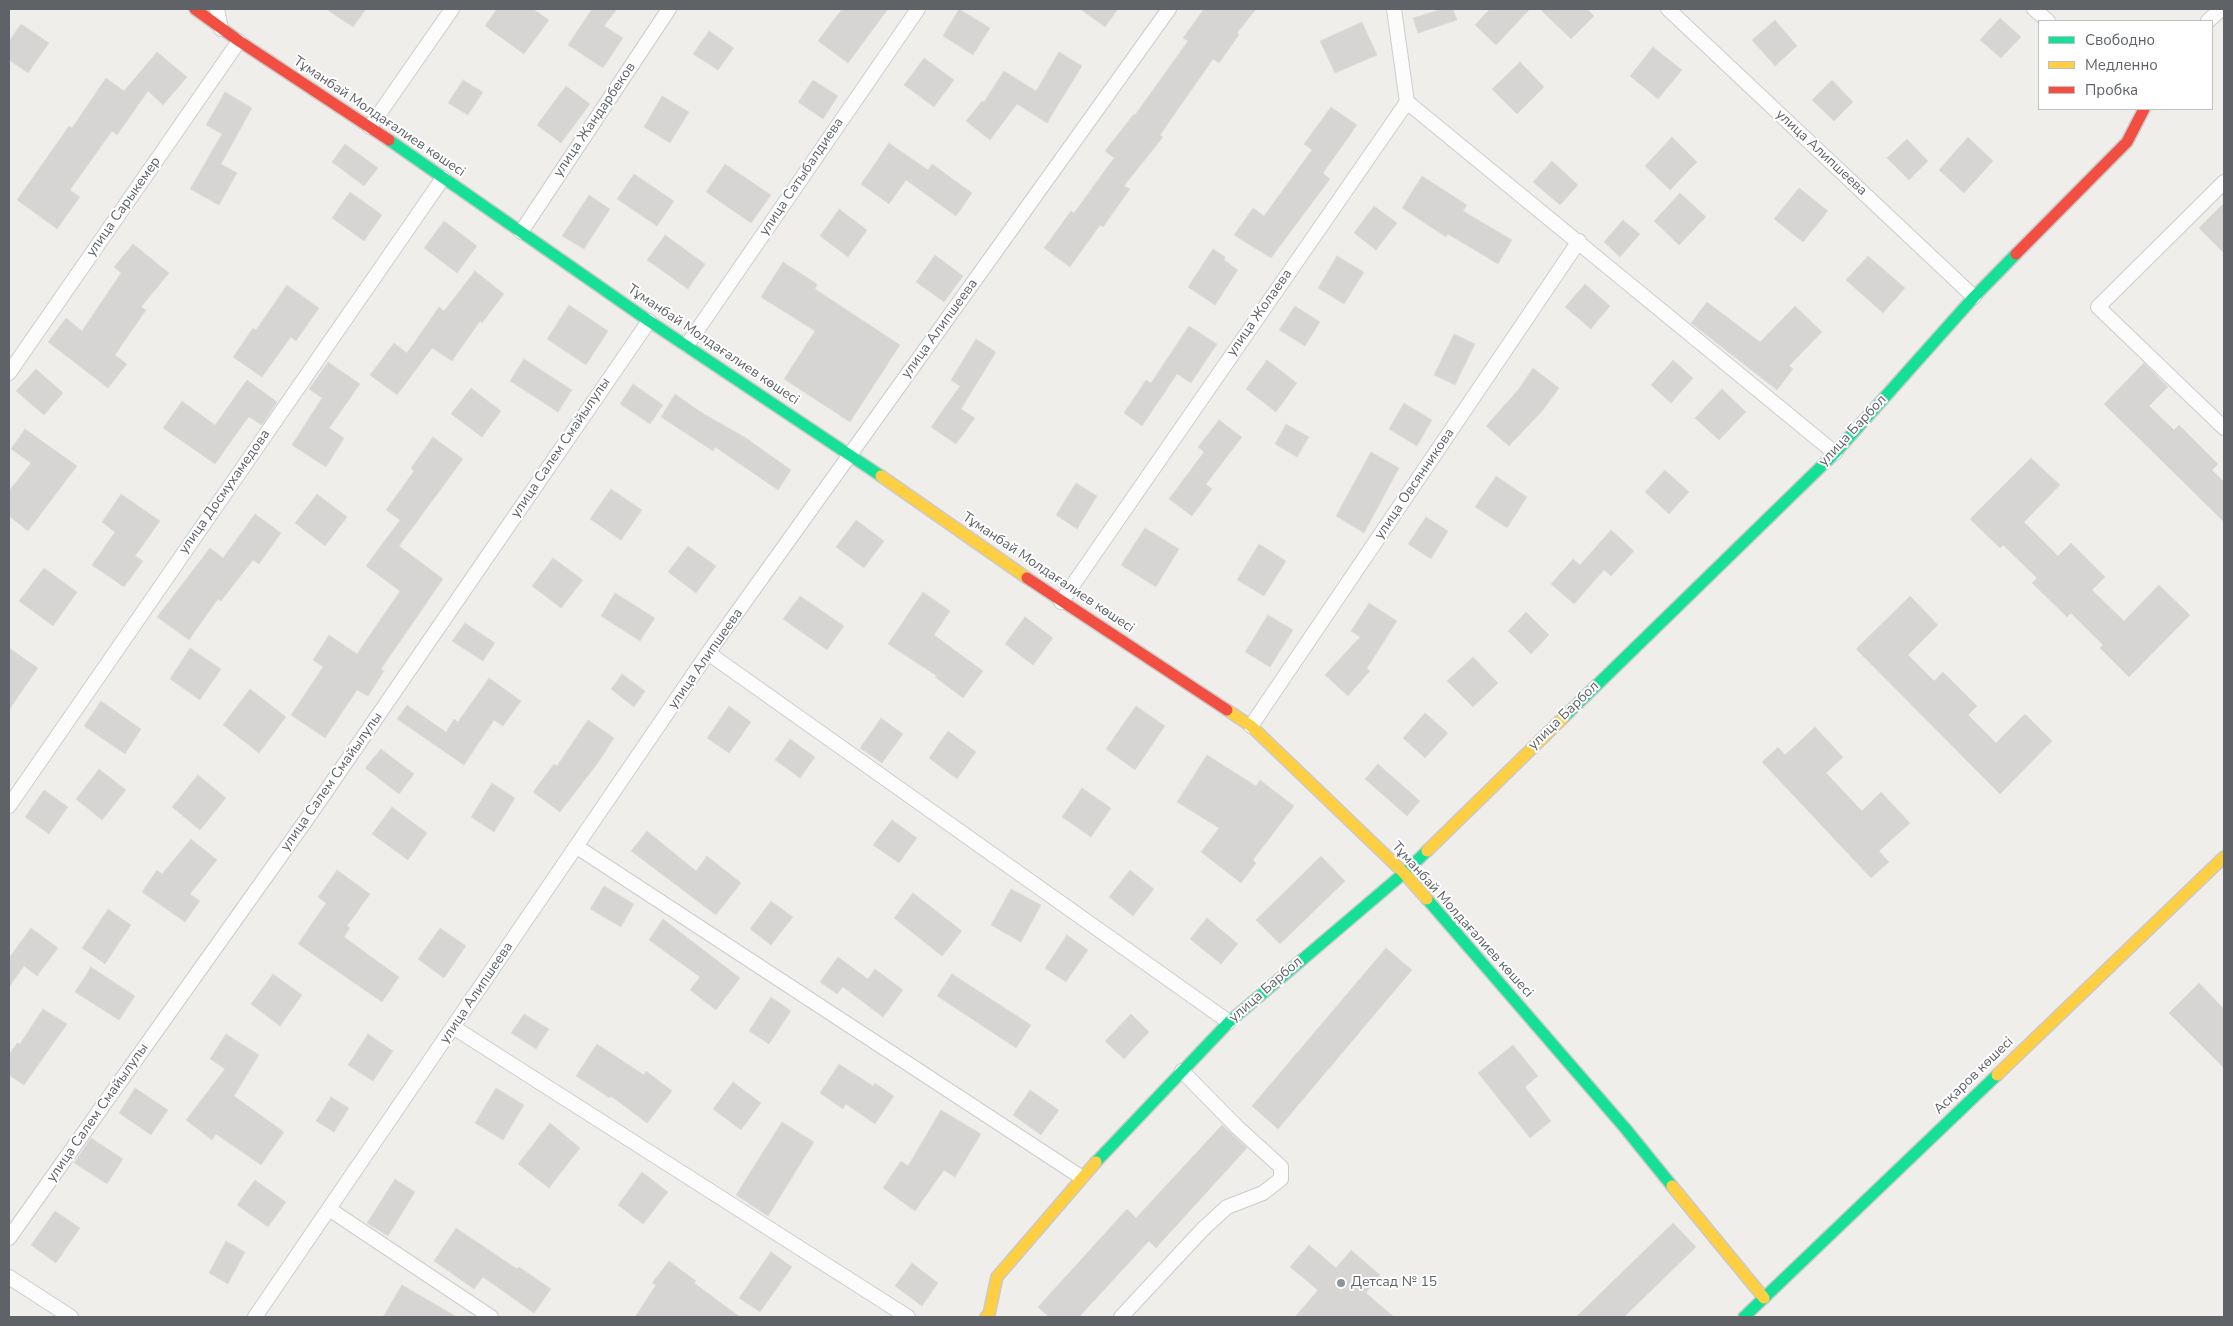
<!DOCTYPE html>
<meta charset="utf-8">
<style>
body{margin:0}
#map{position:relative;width:2233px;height:1326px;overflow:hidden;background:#efeeea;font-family:"Nunito Sans",sans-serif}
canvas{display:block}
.frame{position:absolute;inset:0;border:10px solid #5f6368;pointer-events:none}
.legend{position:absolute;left:2038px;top:20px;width:175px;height:90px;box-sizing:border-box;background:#fff;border:1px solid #bfc1c3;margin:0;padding:6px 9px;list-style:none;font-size:15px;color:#5f6368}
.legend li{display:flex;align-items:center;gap:10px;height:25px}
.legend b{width:25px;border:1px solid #bfc1c3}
</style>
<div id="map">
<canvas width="2233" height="1326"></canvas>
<div class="frame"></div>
<ul class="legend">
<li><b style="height:6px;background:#16e098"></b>Свободно</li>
<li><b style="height:6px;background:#ffcf43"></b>Медленно</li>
<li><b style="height:6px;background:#f24e42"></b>Пробка</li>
</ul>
</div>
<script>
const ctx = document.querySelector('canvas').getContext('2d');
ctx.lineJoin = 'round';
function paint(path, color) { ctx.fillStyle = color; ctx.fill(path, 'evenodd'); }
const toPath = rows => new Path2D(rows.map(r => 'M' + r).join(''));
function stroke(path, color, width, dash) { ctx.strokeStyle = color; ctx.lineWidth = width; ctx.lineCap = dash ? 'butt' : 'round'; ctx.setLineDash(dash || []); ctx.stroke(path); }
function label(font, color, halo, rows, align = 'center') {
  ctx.font = font + ' "Nunito Sans",sans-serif'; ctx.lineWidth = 4; ctx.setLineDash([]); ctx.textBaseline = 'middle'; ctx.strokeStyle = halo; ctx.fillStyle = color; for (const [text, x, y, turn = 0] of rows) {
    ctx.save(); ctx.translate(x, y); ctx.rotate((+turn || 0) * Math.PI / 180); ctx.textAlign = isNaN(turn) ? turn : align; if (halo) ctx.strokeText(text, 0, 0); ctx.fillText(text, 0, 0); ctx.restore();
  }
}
const building = toPath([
 [326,9,366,9,353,27,326,9],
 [497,9,533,9,549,20,524,54,485,26,497,9],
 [592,9,617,9,604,26,623,38,603,68,568,45,592,9],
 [842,9,888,9,848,63,818,41,842,9],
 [959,9,990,28,973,55,943,36,959,9],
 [1080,9,1118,9,1105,27,1080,9],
 [1204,9,1256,9,1237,33,1239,35,1219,63,1213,59,1160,135,1163,137,1124,186,1130,189,1103,227,1100,225,1070,267,1044,248,1071,211,1074,213,1114,158,1105,151,1134,114,1135,115,1188,41,1183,38,1204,9],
 [1442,9,1453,9,1457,20,1418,33,1413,18,1442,9],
 [1490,9,1530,9,1496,45,1475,25,1490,9],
 [1540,9,1587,9,1594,16,1571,39,1540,9],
 [2000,18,2021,37,2001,58,1980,40,2000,18],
 [1775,20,1797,46,1775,66,1752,40,1775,20],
 [1362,22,1377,55,1335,73,1320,41,1362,22],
 [21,24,49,43,28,73,9,60,9,41,21,24],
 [709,31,734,48,718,70,693,54,709,31],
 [1653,47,1682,70,1658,99,1630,76,1653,47],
 [157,52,187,77,163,105,148,91,117,135,112,131,70,190,80,197,57,229,17,200,69,126,72,128,106,78,124,91,157,52],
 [1059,52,1082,66,1047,123,1017,104,990,140,966,121,982,101,984,102,1004,71,1036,91,1059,52],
 [924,58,954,80,934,107,904,85,924,58],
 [1520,62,1544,87,1517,114,1492,89,1520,62],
 [463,80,483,92,468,115,448,103,463,80],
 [813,80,838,96,823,119,798,102,813,80],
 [1832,80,1853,102,1834,121,1812,100,1832,80],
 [566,86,590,104,561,143,537,125,566,86],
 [225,92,252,108,221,164,237,173,219,205,190,189,222,134,206,125,225,92],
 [662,96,689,112,670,143,644,127,662,96],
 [1331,107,1357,125,1323,173,1330,179,1271,258,1234,235,1253,208,1264,216,1312,150,1304,144,1331,107],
 [1672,137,1697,162,1670,190,1645,166,1672,137],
 [1968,137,1993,161,1964,193,1939,170,1968,137],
 [1907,139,1928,161,1909,180,1887,158,1907,139],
 [889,143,928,170,932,164,972,193,956,216,906,180,889,204,861,184,889,143],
 [345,144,378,168,364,186,332,162,345,144],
 [1552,161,1578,185,1560,205,1533,182,1552,161],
 [725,164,771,195,751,223,706,192,725,164],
 [634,174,674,201,657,226,617,199,634,174],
 [1422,176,1467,205,1463,211,1512,240,1498,264,1448,234,1446,237,1402,208,1422,176],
 [1799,188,1828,211,1803,242,1774,219,1799,188],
 [350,192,382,215,364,241,332,218,350,192],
 [1680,193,1706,217,1679,245,1654,221,1680,193],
 [589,195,610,209,584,249,562,236,589,195],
 [2224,203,2224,253,2199,228,2224,203],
 [1374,206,1397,223,1376,250,1354,233,1374,206],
 [839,209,867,230,848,257,820,236,839,209],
 [1623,220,1640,234,1620,257,1604,242,1623,220],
 [444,221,477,246,457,273,424,248,444,221],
 [665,235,705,264,688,289,647,260,665,235],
 [133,244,169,273,141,307,146,310,115,355,127,364,108,388,48,342,66,318,82,331,121,273,114,267,133,244],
 [1213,249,1225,257,1224,260,1238,270,1215,305,1188,287,1213,249],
 [935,255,963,276,944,302,916,282,935,255],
 [1337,256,1364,272,1344,304,1318,288,1337,256],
 [1868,256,1905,288,1883,313,1846,280,1868,256],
 [783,262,817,284,815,289,900,345,850,422,784,379,815,331,761,297,783,262],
 [475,271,504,294,482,323,480,321,452,361,432,348,397,395,370,375,394,343,407,353,439,307,444,311,475,271],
 [1585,284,1610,306,1591,329,1565,307,1585,284],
 [287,285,319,308,296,341,291,337,262,377,233,357,253,328,256,330,287,285],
 [1707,302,1760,342,1795,306,1822,332,1789,366,1793,369,1777,390,1691,323,1707,302],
 [569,305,608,331,586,365,547,339,569,305],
 [1295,306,1320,322,1305,346,1279,330,1295,306],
 [1189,326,1217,344,1191,383,1177,374,1142,426,1124,413,1146,380,1151,383,1189,326],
 [1454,334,1475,344,1455,385,1434,375,1454,334],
 [976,339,996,352,961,409,975,418,956,444,931,427,960,386,951,380,976,339],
 [524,359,572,390,558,412,510,381,524,359],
 [1267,360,1297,383,1276,412,1246,389,1267,360],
 [1673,360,1693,378,1671,403,1651,385,1673,360],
 [328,362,360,384,329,428,344,438,326,467,292,445,322,398,309,389,328,362],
 [2144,363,2168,387,2149,406,2174,430,2179,425,2218,464,2212,470,2224,482,2224,522,2104,404,2144,363],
 [1533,368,1559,388,1543,410,1509,446,1486,426,1518,390,1533,368],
 [36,369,63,393,44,415,16,391,36,369],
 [247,380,277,402,262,425,249,417,247,419,215,464,163,428,182,401,215,425,247,380],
 [633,384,663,405,650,424,620,404,633,384],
 [471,388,501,411,482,437,451,414,471,388],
 [1722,389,1746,412,1719,440,1695,418,1722,389],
 [675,394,699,411,746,438,791,470,778,490,715,447,713,451,661,417,675,394],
 [1404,403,1432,420,1417,446,1389,429,1404,403],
 [1219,420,1242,437,1206,484,1212,489,1192,516,1169,499,1204,452,1198,447,1219,420],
 [1286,424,1309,437,1297,457,1275,444,1286,424],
 [25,429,77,466,28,531,9,516,9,491,31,463,11,449,25,429],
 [433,437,463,459,399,546,443,579,381,669,384,671,368,696,357,690,325,738,291,715,323,667,313,660,329,635,357,654,400,591,366,566,400,520,386,510,414,471,411,468,433,437],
 [1371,452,1399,468,1364,533,1336,516,1371,452],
 [2031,458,2060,485,2024,522,2058,556,2071,543,2105,577,2092,590,2124,621,2159,585,2190,615,2129,677,2100,648,2103,645,2071,613,2067,617,2032,583,2037,578,2003,545,2000,548,1970,519,2031,458],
 [1665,470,1689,492,1669,514,1645,492,1665,470],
 [1496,476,1527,497,1507,528,1475,507,1496,476],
 [1076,483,1097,496,1077,529,1056,515,1076,483],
 [611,489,642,510,621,540,590,519,611,489],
 [121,494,160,521,135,556,143,561,124,587,92,565,115,532,102,522,121,494],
 [317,494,347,517,325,546,295,523,317,494],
 [255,514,281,533,259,564,253,560,221,601,218,599,189,640,157,617,210,548,223,558,255,514],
 [1426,517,1448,531,1431,559,1408,544,1426,517],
 [856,520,884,541,864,568,836,547,856,520],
 [1145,528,1179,549,1156,587,1121,565,1145,528],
 [1611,530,1634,551,1611,576,1604,570,1574,604,1551,584,1573,559,1580,565,1611,530],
 [1259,544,1286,561,1264,596,1237,580,1259,544],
 [688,546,716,566,696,593,668,572,688,546],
 [553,558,583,580,561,608,532,586,553,558],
 [44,568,77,592,53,626,19,601,44,568],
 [923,592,950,611,934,635,983,671,963,698,935,677,937,676,888,644,923,592],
 [615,593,655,618,640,641,601,616,615,593],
 [800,596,844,626,827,650,783,619,800,596],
 [1910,596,1938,625,1908,655,1934,681,1943,672,1977,706,1968,715,1996,743,2025,714,2052,741,2000,794,1856,649,1910,596],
 [1369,603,1397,621,1367,668,1370,671,1348,696,1325,675,1360,637,1351,631,1369,603],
 [1526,612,1549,635,1531,654,1508,631,1526,612],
 [1268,615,1293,630,1270,667,1245,652,1268,615],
 [1025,617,1053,638,1033,665,1005,644,1025,617],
 [465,623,495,643,483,661,452,641,465,623],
 [9,648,38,668,9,710,9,648],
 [190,648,221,669,200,700,170,679,190,648],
 [1473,657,1498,683,1473,707,1447,681,1473,657],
 [622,674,645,691,634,707,611,689,622,674],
 [489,678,521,701,503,726,494,720,464,765,397,719,407,705,446,732,454,719,458,722,489,678],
 [250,689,286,717,259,753,223,725,250,689],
 [101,701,141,729,125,754,84,726,101,701],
 [729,706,751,722,729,753,707,738,729,706],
 [1136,706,1165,726,1135,770,1106,749,1136,706],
 [1425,713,1448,733,1425,758,1403,738,1425,713],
 [881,718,903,734,882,763,860,748,881,718],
 [588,720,614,738,597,764,560,812,533,792,554,764,557,766,588,720],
 [1815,727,1843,757,1826,773,1862,811,1881,792,1910,823,1879,851,1889,862,1871,878,1762,762,1778,747,1785,755,1815,727],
 [948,731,976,752,957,779,929,758,948,731],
 [790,739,815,757,800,778,775,760,790,739],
 [381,749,414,774,399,794,365,768,381,749],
 [1207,755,1256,786,1260,780,1294,806,1253,860,1256,863,1241,883,1201,852,1219,828,1177,802,1207,755],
 [1378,764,1420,801,1407,816,1365,779,1378,764],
 [99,769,126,790,102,820,76,799,99,769],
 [198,775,226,798,200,830,172,807,198,775],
 [492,783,515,798,494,832,471,817,492,783],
 [1082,788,1111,808,1091,837,1062,817,1082,788],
 [44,790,68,807,49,834,25,817,44,790],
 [392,807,427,833,408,860,372,834,392,807],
 [892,820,917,838,899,863,873,845,892,820],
 [647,831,696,871,707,856,741,883,716,915,631,851,647,831],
 [191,839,217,860,190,894,200,901,185,922,142,892,157,870,162,874,191,839],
 [1321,856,1345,881,1280,944,1256,920,1321,856],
 [337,870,370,894,347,926,350,928,344,937,399,977,382,1002,298,944,326,903,318,897,337,870],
 [1130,870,1154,889,1133,916,1109,897,1130,870],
 [604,886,634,904,621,927,590,909,604,886],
 [1011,889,1041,905,1021,942,991,925,1011,889],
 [913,893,962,931,942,956,894,918,913,893],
 [771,901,793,917,771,945,750,929,771,901],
 [108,909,131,925,105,964,82,948,108,909],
 [1207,918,1238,944,1221,964,1190,939,1207,918],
 [663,919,740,978,716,1010,690,990,700,977,649,940,663,919],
 [31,928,58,948,37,976,24,966,9,987,9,958,31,928],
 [440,928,466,946,444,978,418,959,440,928],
 [1067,935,1088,950,1066,982,1045,968,1067,935],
 [1386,948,1412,970,1278,1129,1252,1106,1386,948],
 [838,957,868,979,875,969,903,990,883,1017,843,987,837,994,820,982,838,957],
 [91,967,135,996,119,1020,75,992,91,967],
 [273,974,302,995,280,1026,251,1004,273,974],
 [952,974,1031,1025,1016,1048,937,996,952,974],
 [2199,983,2224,1009,2224,1068,2169,1013,2199,983],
 [771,997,791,1011,769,1044,749,1031,771,997],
 [43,1009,67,1024,24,1085,9,1075,9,1055,17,1043,20,1044,43,1009],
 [524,1014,549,1029,536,1049,511,1033,524,1014],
 [1131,1014,1149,1032,1124,1059,1105,1041,1131,1014],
 [226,1034,259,1055,234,1096,284,1132,261,1165,216,1134,212,1140,186,1120,225,1069,210,1059,226,1034],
 [368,1034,393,1051,373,1081,348,1065,368,1034],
 [597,1044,644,1075,646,1071,672,1091,647,1123,611,1096,610,1098,576,1076,597,1044],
 [1513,1045,1538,1076,1525,1087,1551,1121,1530,1138,1478,1073,1513,1045],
 [839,1064,873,1086,875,1083,894,1096,875,1124,846,1104,843,1109,820,1093,839,1064],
 [733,1082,761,1103,741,1130,713,1109,733,1082],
 [135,1088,168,1110,151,1135,119,1113,135,1088],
 [496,1088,524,1105,503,1140,475,1123,496,1088],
 [1030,1090,1059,1110,1041,1135,1013,1115,1030,1090],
 [331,1097,349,1108,334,1132,316,1121,331,1097],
 [941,1110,981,1134,955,1177,944,1170,915,1211,883,1188,901,1161,908,1166,941,1110],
 [782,1122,814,1142,768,1216,736,1195,782,1122],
 [550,1123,580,1148,549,1188,518,1164,550,1123],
 [1222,1125,1247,1148,1156,1248,1149,1241,1079,1317,1049,1317,1038,1307,1127,1209,1136,1218,1222,1125],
 [91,1138,123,1159,107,1184,74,1163,91,1138],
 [642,1172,668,1192,643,1224,618,1205,642,1172],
 [395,1179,415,1192,388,1236,367,1223,395,1179],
 [255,1180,286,1202,268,1227,237,1205,255,1180],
 [55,1211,80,1228,56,1263,31,1245,55,1211],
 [1673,1223,1696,1247,1624,1317,1576,1317,1673,1223],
 [456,1228,517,1269,519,1267,551,1289,534,1313,483,1277,474,1289,434,1261,456,1228],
 [226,1241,245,1252,228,1284,209,1273,226,1241],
 [1309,1245,1336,1268,1351,1250,1380,1275,1366,1293,1394,1317,1295,1317,1318,1290,1290,1267,1309,1245],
 [771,1252,792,1267,760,1312,739,1298,771,1252],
 [669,1261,696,1281,694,1283,740,1317,635,1317,656,1285,652,1283,669,1261],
 [912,1263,938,1283,922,1306,895,1286,912,1263],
 [402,1285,457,1317,383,1317,402,1285]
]);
const street = toPath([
 [217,9,221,29],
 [1668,9,1974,297],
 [2034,9,2048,21],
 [2208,21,2221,9],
 [1407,102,1835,453],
 [370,127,452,9],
 [2224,182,2098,307,2224,428],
 [521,232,669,9],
 [687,345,918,9],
 [9,373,239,41],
 [1061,602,1407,102,1394,9],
 [708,653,1229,1022],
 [1251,726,1579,241],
 [9,806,443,178],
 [577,847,1081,1177],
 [453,1027,908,1317],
 [329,1209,491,1317],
 [9,1238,309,816,649,321],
 [9,1277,71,1317],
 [255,1317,708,653,1169,9],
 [1121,1317,1203,1229,1227,1207,1263,1193,1281,1179,1281,1167,1237,1127,1182,1071]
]);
const fast = toPath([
 [389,140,649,321,881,476],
 [1564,717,1835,453,1974,297,2016,254],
 [1427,899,1625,1128,1672,1186],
 [1096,1162,1229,1022,1404,873,1427,851],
 [1744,1317,1997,1075]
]);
const slow = toPath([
 [881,476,1027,578],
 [1227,710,1251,726,1404,873,1427,899],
 [1427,851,1564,717],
 [1997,1075,2224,857],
 [1672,1186,1764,1298],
 [986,1317,989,1314,997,1277,1096,1162]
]);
const jam = toPath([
 [195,9,239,41,389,140],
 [2016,254,2127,142,2144,109],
 [1027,578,1227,710]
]);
const markers = [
 [1341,1283,5,"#919496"]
];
const streetNames = [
 ["Тұманбай Молдағалиев көшесі",379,117,34],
 ["улица Жандарбеков",595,120,-56],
 ["улица Алипшеева",1821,153,43],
 ["улица Сатыбалдиева",802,177,-56],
 ["улица Сарыкемер",124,207,-55],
 ["улица Жолаева",1260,313,-55],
 ["улица Алипшеева",940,329,-54],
 ["Тұманбай Молдағалиев көшесі",713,345,34],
 ["улица Барбол",1853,431,-47],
 ["улица Салем Смайылулы",561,448,-56],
 ["улица Овсянникова",1415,484,-56],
 ["улица Досмухамедова",225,492,-55],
 ["Тұманбай Молдағалиев көшесі",1048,573,34],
 ["улица Алипшеева",706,659,-55],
 ["улица Барбол",1564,716,-44],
 ["улица Салем Смайылулы",332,782,-55],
 ["Тұманбай Молдағалиев көшесі",1462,920,48],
 ["улица Барбол",1266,990,-41],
 ["улица Алипшеева",477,993,-56],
 ["Асқаров көшесі",1974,1076,-44],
 ["улица Салем Смайылулы",98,1113,-55]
];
const poiNames = [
 ["Детсад № 15",1351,1283]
];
paint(building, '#d6d5d3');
stroke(building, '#deddd9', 1);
stroke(street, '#cbcccc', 16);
stroke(fast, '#cacacb', 14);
stroke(slow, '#cacacb', 14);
stroke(jam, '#cacacb', 14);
stroke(street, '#fdfcfc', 14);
stroke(fast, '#16e098', 11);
stroke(slow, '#ffcf43', 11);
stroke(jam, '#f24e42', 11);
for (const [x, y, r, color] of markers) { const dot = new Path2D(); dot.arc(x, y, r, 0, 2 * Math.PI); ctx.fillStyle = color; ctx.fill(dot); stroke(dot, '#fff', 2); }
label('14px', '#5f6368', '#fff', streetNames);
label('14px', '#5f6368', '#fff', poiNames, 'left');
</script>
